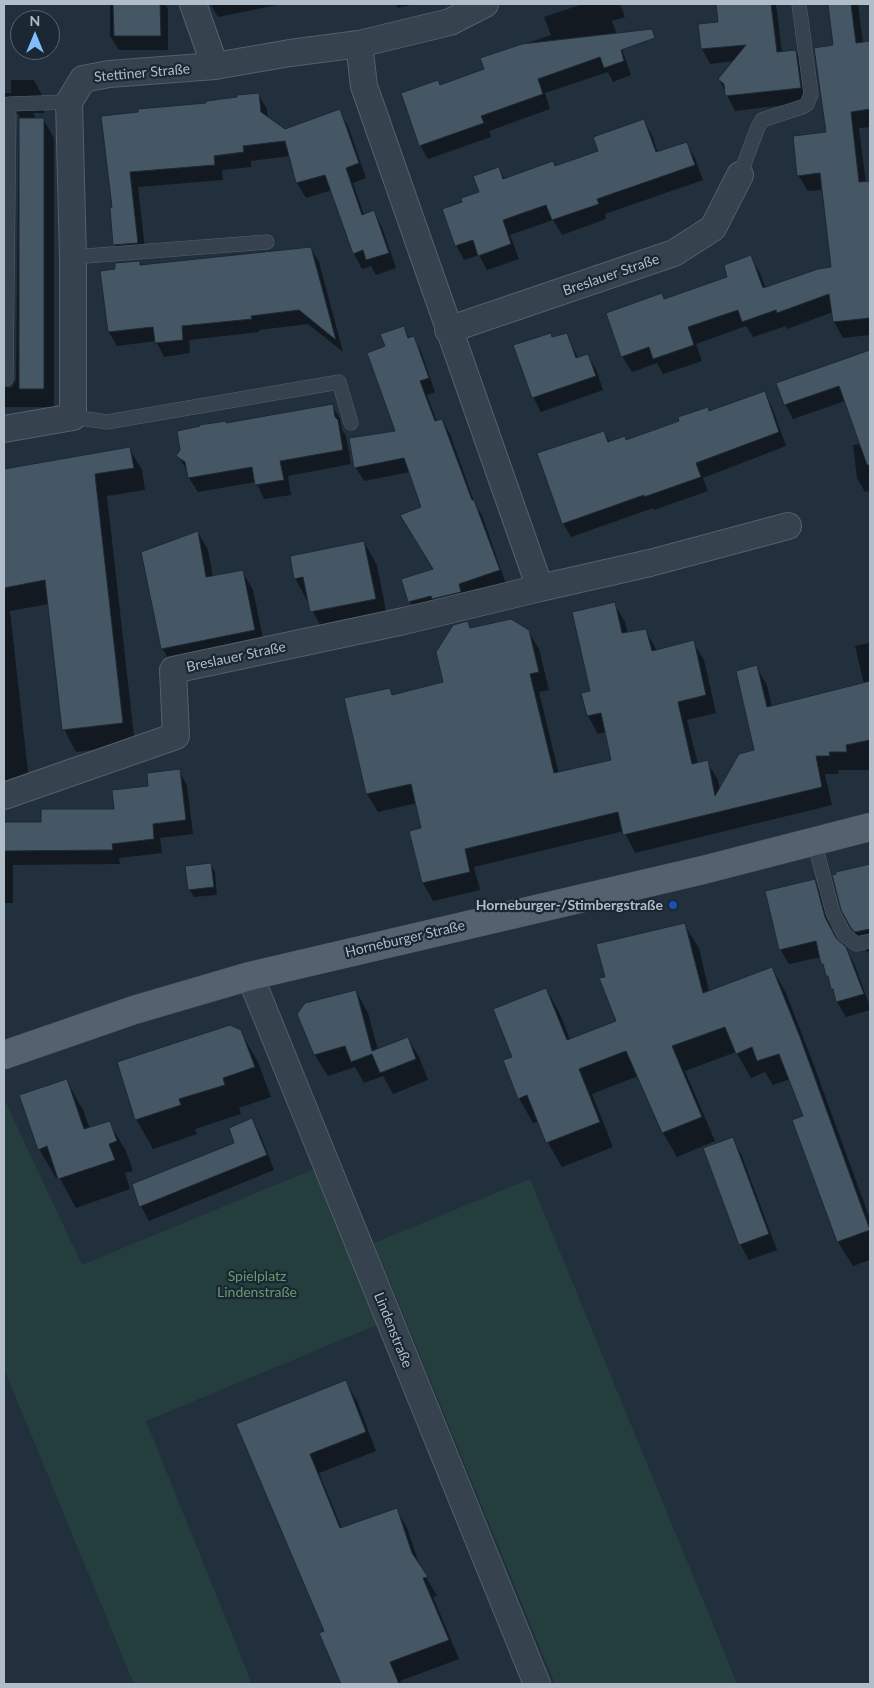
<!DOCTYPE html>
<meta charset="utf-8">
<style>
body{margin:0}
#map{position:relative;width:874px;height:1688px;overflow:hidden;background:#22303d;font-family:Lato,sans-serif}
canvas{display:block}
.frame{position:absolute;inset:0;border:5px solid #b1bdc9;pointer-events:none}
.north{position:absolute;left:10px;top:10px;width:50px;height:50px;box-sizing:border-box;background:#1b2732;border:1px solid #57636e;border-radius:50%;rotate:0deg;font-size:14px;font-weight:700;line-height:20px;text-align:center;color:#b1bdc9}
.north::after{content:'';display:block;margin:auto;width:18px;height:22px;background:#82befd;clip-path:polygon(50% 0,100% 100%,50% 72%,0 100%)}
</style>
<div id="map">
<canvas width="874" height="1688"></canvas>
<div class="frame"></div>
<div class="north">N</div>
</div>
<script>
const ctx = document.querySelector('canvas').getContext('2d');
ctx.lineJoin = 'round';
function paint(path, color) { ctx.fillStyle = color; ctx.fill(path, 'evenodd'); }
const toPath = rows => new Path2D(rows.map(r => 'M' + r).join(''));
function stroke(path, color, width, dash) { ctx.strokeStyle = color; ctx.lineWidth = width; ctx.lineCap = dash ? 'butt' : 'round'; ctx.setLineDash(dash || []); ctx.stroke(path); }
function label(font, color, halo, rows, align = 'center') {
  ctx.font = font + ' Lato,sans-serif'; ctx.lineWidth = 4.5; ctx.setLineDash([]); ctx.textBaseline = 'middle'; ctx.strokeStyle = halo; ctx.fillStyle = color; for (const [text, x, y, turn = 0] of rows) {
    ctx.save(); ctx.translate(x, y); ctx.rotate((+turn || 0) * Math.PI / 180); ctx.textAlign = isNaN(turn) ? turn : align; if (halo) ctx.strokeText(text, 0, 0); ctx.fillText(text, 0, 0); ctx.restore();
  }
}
const green = toPath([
 [4,1099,82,1265,319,1167,384,1322,146,1421,252,1684,134,1684,4,1369],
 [530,1179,712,1622,737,1684,555,1684,374,1243]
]);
const shadow = toPath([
 [110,4,165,4,168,9,168,50,119,50,110,36],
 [210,4,282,4,218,17],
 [395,4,415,4,398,8],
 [583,4,620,4,625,17,612,21,631,75,613,82,608,72,545,93,550,109,489,131,491,137,428,159,420,145,440,86,486,70,482,59,551,35,544,17],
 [717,4,776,4,782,52,796,51,804,66,809,102,735,111,719,79,734,61,710,64,702,49,720,23],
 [829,4,858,4,863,43,870,42,870,127,859,128,866,183,870,182,870,335,843,338,834,322,833,312,787,329,786,326,753,337,746,326,696,344,702,361,663,374,657,363,632,372,622,356,662,295,665,300,729,277,751,257,760,273,766,289,832,268,823,190,808,191,798,175,827,133,834,46],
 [11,80,34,80,44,99,44,113,33,113,36,119,43,119,54,138,54,407,4,407,4,93,11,93],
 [19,113,16,379,12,387,7,388,10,123,12,118],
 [258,94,267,109,268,119,284,131,339,111,348,126,366,178,353,183,364,215,373,212,382,227,396,268,376,275,371,266,362,269,354,254,332,190,306,198,297,183,290,156,251,161,251,167,222,170,223,180,138,187,146,258,123,260,115,245,113,208,103,118,207,104],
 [644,121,652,135,658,153,686,143,695,158,703,180,605,214,606,219,562,235,553,220,510,235,519,259,487,270,479,255,464,260,456,245,464,203,480,193,498,169,505,179,556,167,600,151],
 [311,248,319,262,343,352,308,324,259,330,259,332,189,340,190,353,164,357,156,341,117,346,109,332,117,270,139,262,142,266],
 [403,328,410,339,413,337,421,351,435,392,427,395,437,422,442,420,450,434,475,504,482,515,506,584,417,615,409,601,435,570,422,508,410,472,364,481,356,468,397,432,386,347],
 [566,334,578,358,587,355,596,369,603,390,541,412,533,397,553,339],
 [870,351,870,491,865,492,857,478,853,445,861,444,845,401,793,419,785,404,777,383],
 [764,393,772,407,786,446,703,478,708,491,654,510,653,508,571,537,563,523,604,432,610,442,626,441],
 [332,405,340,419,342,430,346,436,351,464,288,476,291,495,264,499,256,482,198,492,189,478,188,472,178,456,226,424],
 [129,448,142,470,145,490,107,496,135,745,76,752,64,729,49,604,10,611,29,781,4,784,4,470],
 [198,532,208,550,213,577,242,571,253,590,265,648,173,667,162,648],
 [364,542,377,565,388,621,325,634,295,578],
 [614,603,625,622,628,634,646,631,657,651,693,642,704,660,716,713,687,720,698,764,707,762,718,780,720,790,756,751,756,667,767,685,772,707,864,684,855,646,870,643,870,770,838,770,839,774,825,774,832,805,635,853,624,831,474,867,480,890,433,901,423,883,410,832,423,829,417,803,378,812,367,794,346,699,389,689,393,696,444,683,467,622,471,629,528,631,539,649,549,690,539,692,559,774,613,761,606,732,598,734,588,716,592,692],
 [179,771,187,785,193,834,160,838,162,853,119,858,120,864,13,865,13,903,4,903,4,837,42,823,116,810,150,787],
 [210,864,215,872,217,895,194,897,190,890],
 [870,865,870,952,868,952,864,949,852,928,837,873],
 [814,881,823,896,833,933,837,941,845,948,854,963,870,1006,870,1010,846,1017,837,1002,821,957,789,964,780,949],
 [684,924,699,948,709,991,772,968,786,993,813,1063,870,1219,870,1260,853,1266,838,1242,794,1121,804,1117,790,1079,773,1085,765,1072,751,1078,736,1052,685,1071,715,1141,677,1157,663,1133,638,1076,592,1094,613,1147,562,1167,548,1143,539,1121,533,1123,519,1098,505,1061,514,1058,546,989,560,1014,570,1040,617,1022,606,978],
 [356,991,368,1013,378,1050,408,1038,420,1059,428,1080,393,1094,383,1076,364,1083,355,1067,328,1076,315,1055,299,1015],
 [240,1031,258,1062,271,1097,239,1108,241,1114,195,1129,197,1134,153,1149,136,1119],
 [66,1080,83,1110,90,1129,109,1122,126,1151,133,1171,125,1173,130,1189,76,1208,59,1177,56,1178,39,1149],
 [252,1120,260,1134,274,1170,149,1221,141,1206,236,1144],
 [732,1138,741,1154,777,1250,749,1260,740,1244],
 [346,1382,357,1401,376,1451,319,1473,342,1529,396,1509,407,1528,421,1569,437,1596,433,1597,459,1659,400,1681,401,1684,341,1684,321,1633,325,1632,238,1425]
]);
const building = toPath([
 [113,4,160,4,161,36,114,36,113,4],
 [716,4,771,4,777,52,796,50,801,88,725,96,724,84,718,79,746,45,701,49,698,24,718,22,716,4],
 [828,4,851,4,856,43,870,41,870,109,851,112,859,182,870,181,870,318,833,322,829,294,777,313,776,310,742,322,738,310,688,327,694,345,653,359,649,347,621,357,606,313,662,293,664,299,727,277,724,265,751,255,763,288,818,269,831,267,820,173,797,176,793,136,826,132,814,48,833,45,828,4],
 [652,29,655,38,621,50,624,61,604,68,600,57,538,79,543,94,481,116,484,123,419,146,401,93,438,80,440,85,484,69,480,58,522,44,652,29],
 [259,93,261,112,285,129,340,109,359,163,346,168,362,215,374,210,389,253,366,260,363,250,353,254,325,175,296,183,285,141,243,146,244,152,214,156,215,165,130,172,138,243,113,245,110,208,112,207,101,116,138,112,138,109,206,103,206,101,237,97,237,95,259,93],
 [19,118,44,118,44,389,19,389,19,118],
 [644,119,656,152,687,142,695,165,597,199,599,204,552,220,546,205,503,220,511,244,478,256,473,240,455,246,442,209,462,202,461,198,479,192,473,176,499,167,503,179,553,161,555,166,598,151,593,137,644,119],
 [311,247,336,340,299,310,251,316,252,319,182,326,183,340,155,343,153,327,108,332,100,271,115,269,115,263,140,261,140,265,311,247],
 [404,326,408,338,414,336,429,378,420,381,435,421,442,419,472,500,474,500,500,570,459,584,461,592,432,599,431,596,408,602,401,579,433,569,400,515,421,507,404,458,354,468,349,438,395,431,367,353,385,346,380,334,404,326],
 [551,333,552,337,567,333,576,358,588,354,596,376,532,398,513,345,551,333],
 [870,350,870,465,867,465,839,386,784,405,776,383,870,350],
 [765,391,779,432,696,463,701,477,644,497,644,495,562,524,537,453,604,431,608,442,625,436,626,440,679,421,678,417,708,407,709,411,765,391],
 [333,404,335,417,338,420,343,450,280,461,284,480,255,485,252,467,188,478,185,462,176,456,180,450,177,431,200,426,199,425,226,421,226,423,333,404],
 [130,447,134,468,95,474,123,723,62,730,45,580,4,588,4,469,130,447],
 [198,531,206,577,243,570,255,630,161,649,141,552,198,531],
 [364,541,376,599,310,612,303,577,294,579,290,556,364,541],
 [615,602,622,633,646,629,652,651,694,640,706,695,678,702,692,764,708,760,715,796,739,754,754,750,736,671,757,665,767,707,870,681,870,740,846,745,847,752,829,752,830,756,816,756,822,787,623,835,618,812,465,849,470,872,422,883,409,831,421,828,411,784,366,794,344,698,390,688,392,695,443,682,436,652,453,625,468,621,470,628,511,619,529,630,539,672,530,674,554,773,611,760,601,713,587,716,581,693,590,691,572,612,615,602],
 [180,769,186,820,153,824,154,839,112,844,113,850,4,851,4,822,41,822,41,809,114,809,112,790,148,786,147,773,180,769],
 [211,863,214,887,188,890,185,866,211,863],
 [870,864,870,929,855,932,851,928,841,910,832,875,836,874,836,872,870,864],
 [815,879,825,917,836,938,846,947,864,994,836,1002,833,989,831,989,828,976,826,976,823,964,821,964,816,941,779,950,765,891,815,879],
 [685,923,703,993,772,967,800,1037,870,1230,837,1242,792,1120,803,1116,779,1054,757,1061,752,1047,736,1054,725,1027,672,1046,702,1117,662,1133,626,1051,579,1069,600,1122,546,1143,527,1095,518,1099,503,1060,512,1057,493,1009,546,988,567,1040,616,1021,599,978,605,977,596,944,685,923],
 [356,990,372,1051,408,1037,416,1059,380,1073,372,1054,351,1062,345,1046,314,1055,297,1014,305,1003,356,990],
 [230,1025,241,1030,255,1067,223,1078,225,1085,179,1099,181,1105,135,1120,117,1062,230,1025],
 [67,1079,84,1129,110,1121,117,1141,109,1144,115,1160,58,1179,47,1146,38,1150,19,1095,67,1079],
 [252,1118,267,1155,139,1207,132,1184,234,1143,229,1128,252,1118],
 [733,1137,769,1234,739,1245,703,1148,733,1137],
 [346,1380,366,1432,310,1454,340,1528,397,1508,412,1553,428,1577,423,1578,449,1640,390,1662,399,1684,341,1684,319,1633,324,1631,236,1424,346,1380]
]);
const lane = toPath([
 [740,175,758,127,762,120,802,107,807,104,811,94,799,4],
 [73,257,267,242],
 [6,379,9,104,69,102],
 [73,417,107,422,339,382,351,423],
 [814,841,833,913,844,934,856,944,870,941]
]);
const street = toPath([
 [193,4,215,66],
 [448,330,674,253,713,228,740,175],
 [4,429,73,417,73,257,69,102,83,79,109,74,215,66,290,53,359,44,450,22,485,4],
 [540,588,650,563,788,526],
 [4,796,176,736,173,670,404,621,540,588,364,86,359,44],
 [250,976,537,1684]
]);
const primary = toPath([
 [4,1055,134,1010,250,976,703,870,870,827]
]);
const markers = [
 [673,905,5,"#1a4fb4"]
];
const streetNames = [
 ["Stettiner Straße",142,73,-5],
 ["Breslauer Straße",611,275,-19],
 ["Breslauer Straße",236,657,-12],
 ["Horneburger Straße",405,939,-13],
 ["Lindenstraße",393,1330,68]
];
const poiNames = [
 ["Horneburger-/Stimbergstraße",663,905]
];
const parkNames = [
 ["Spielplatz",257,1276],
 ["Lindenstraße",257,1292]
];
paint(green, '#243e3e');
paint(shadow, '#0007');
paint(building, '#455664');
stroke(building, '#1d2934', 1);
stroke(lane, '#54606b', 15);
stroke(street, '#54606b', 28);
stroke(primary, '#3f4b56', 29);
stroke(lane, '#36424d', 14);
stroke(street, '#36424d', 26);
stroke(primary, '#54616e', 28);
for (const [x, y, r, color] of markers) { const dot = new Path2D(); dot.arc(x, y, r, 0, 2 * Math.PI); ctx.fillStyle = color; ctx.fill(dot); stroke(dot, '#1b2732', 2); }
label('14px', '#b1bdc9', '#1b2732', streetNames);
label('bold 14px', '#b1bdc9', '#1b2732', poiNames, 'right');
label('14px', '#679b6e', '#1b2732', parkNames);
</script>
